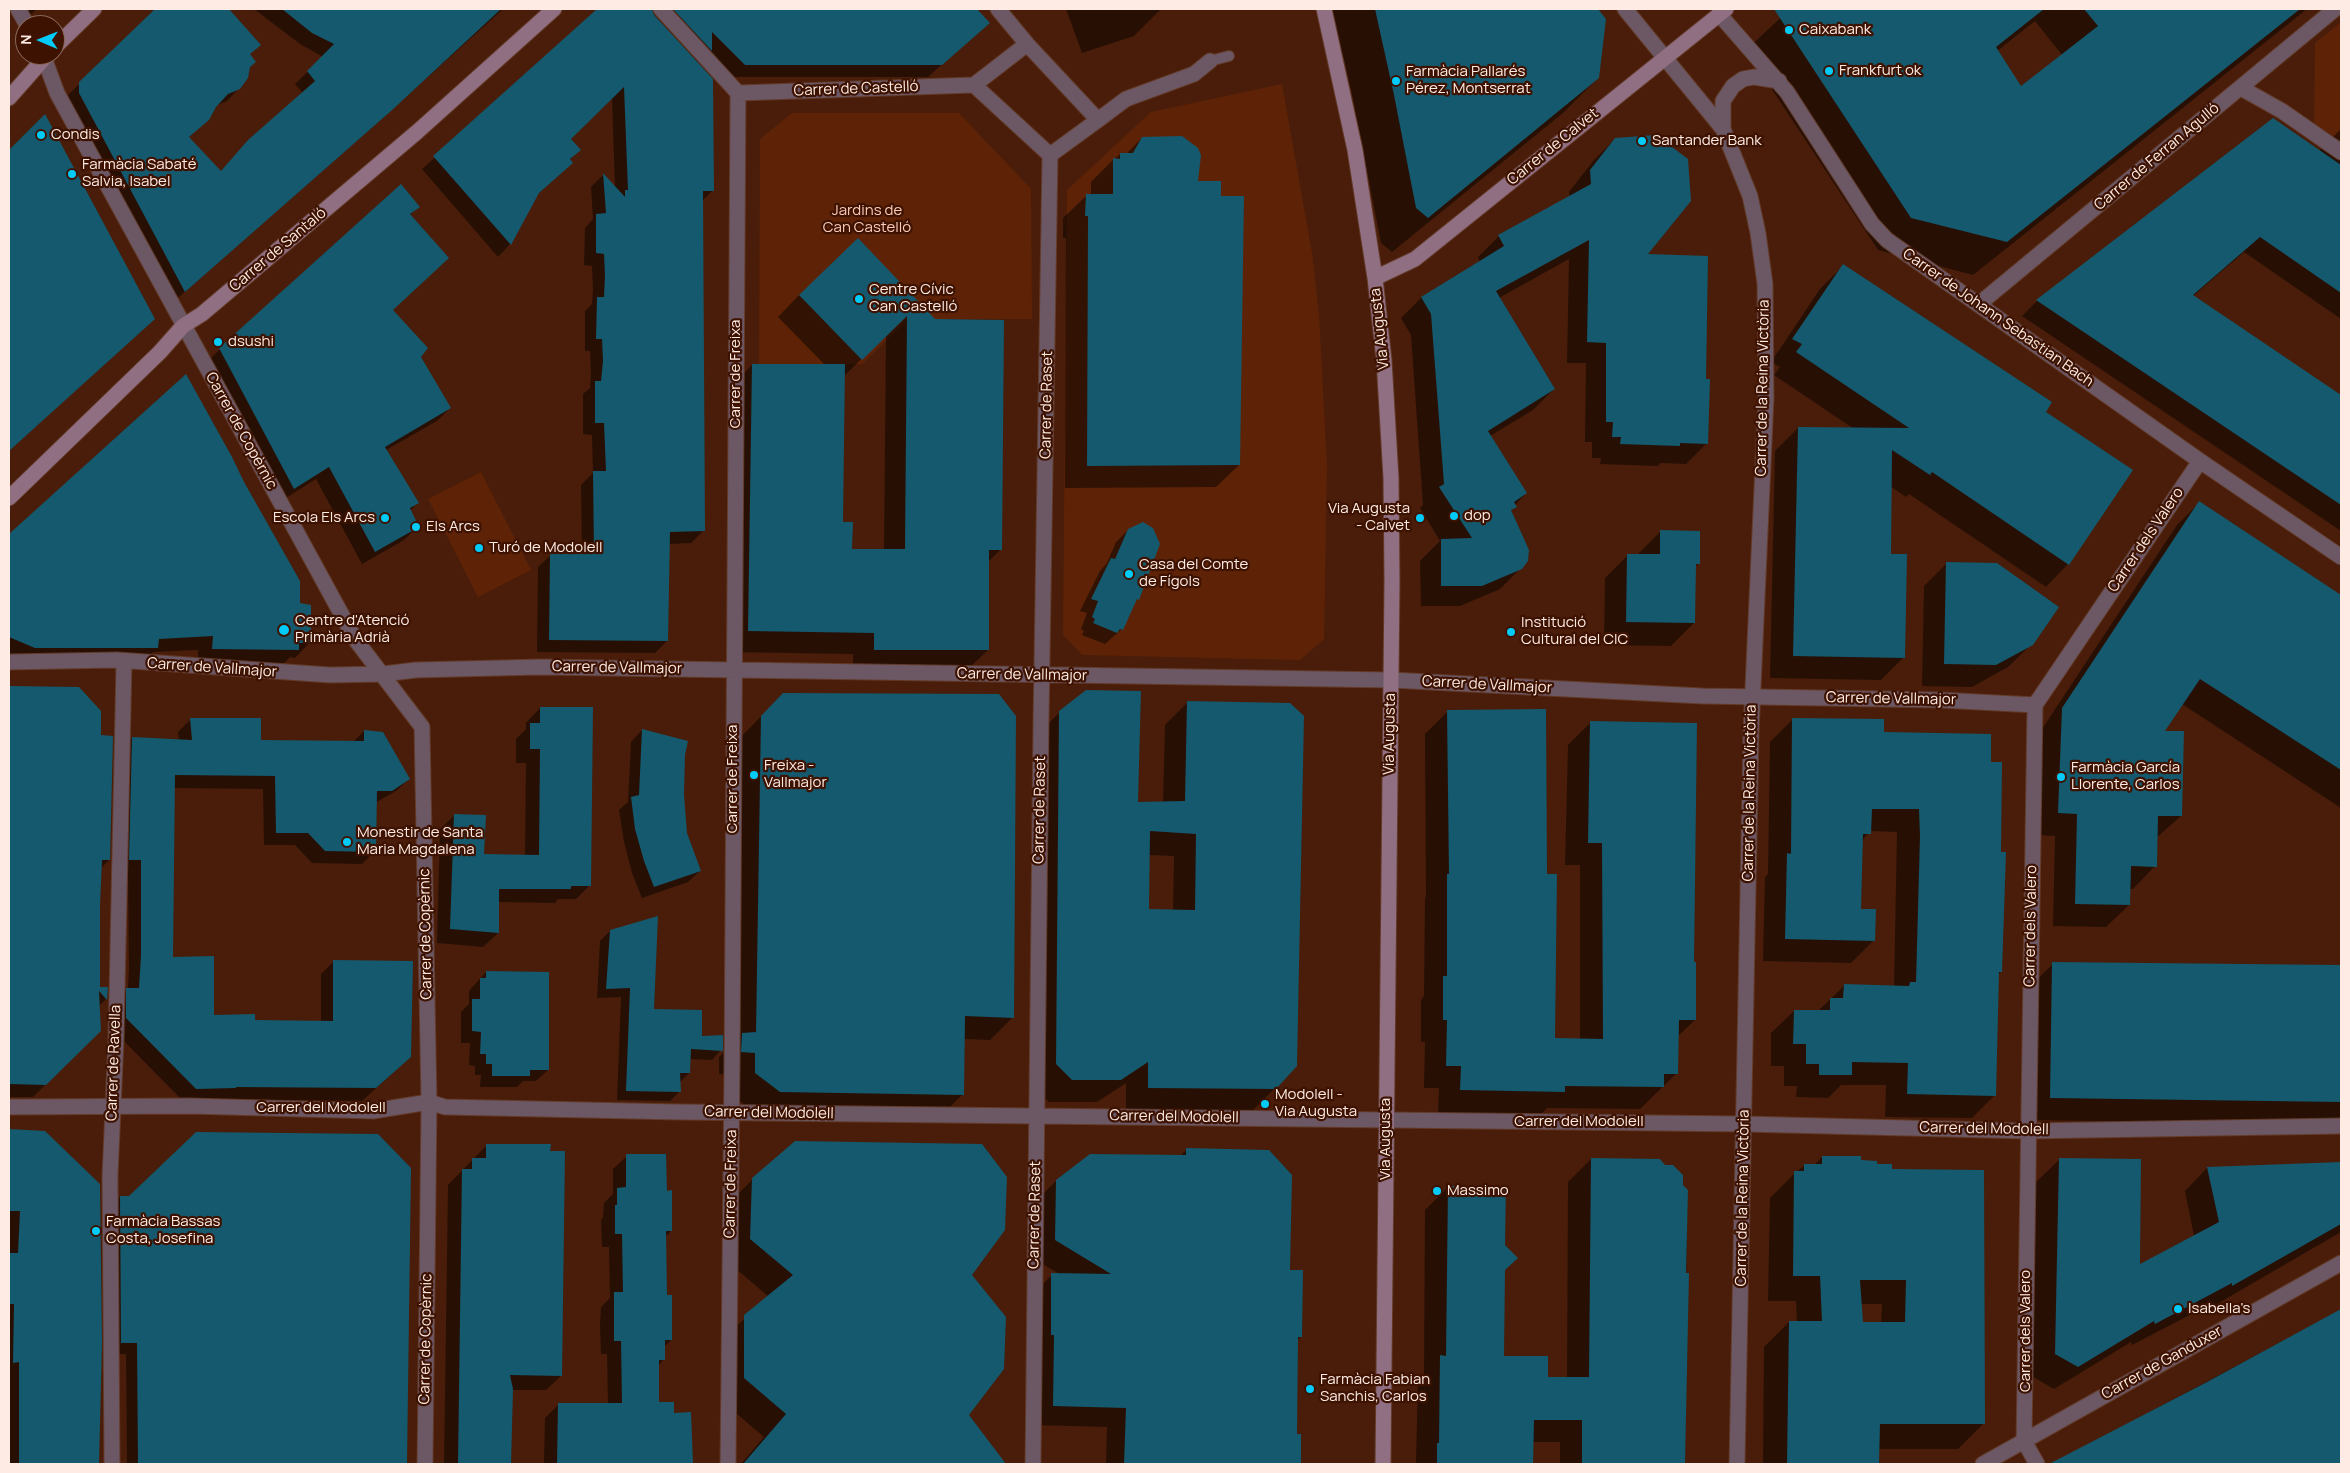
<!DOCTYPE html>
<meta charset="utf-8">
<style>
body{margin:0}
#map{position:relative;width:2350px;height:1473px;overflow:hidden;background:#491d09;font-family:Manrope,sans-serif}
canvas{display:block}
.frame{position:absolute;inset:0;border:10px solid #fdebe4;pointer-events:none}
.north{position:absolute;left:15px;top:15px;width:50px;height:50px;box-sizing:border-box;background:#3e1201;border:1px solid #8a695c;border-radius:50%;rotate:271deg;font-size:14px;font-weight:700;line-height:20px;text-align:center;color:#fdebe4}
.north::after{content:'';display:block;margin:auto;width:18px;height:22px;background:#03cbf9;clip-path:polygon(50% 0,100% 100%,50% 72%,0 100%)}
</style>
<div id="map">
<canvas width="2350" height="1473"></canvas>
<div class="frame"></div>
<div class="north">N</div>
</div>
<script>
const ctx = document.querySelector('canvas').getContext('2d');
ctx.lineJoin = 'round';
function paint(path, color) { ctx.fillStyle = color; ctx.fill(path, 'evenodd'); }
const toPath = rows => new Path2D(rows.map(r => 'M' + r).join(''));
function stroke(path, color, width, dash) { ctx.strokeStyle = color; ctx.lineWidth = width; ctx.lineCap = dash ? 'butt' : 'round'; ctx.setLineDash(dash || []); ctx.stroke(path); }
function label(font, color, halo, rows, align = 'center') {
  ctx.font = font + ' Manrope,sans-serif'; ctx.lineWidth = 4.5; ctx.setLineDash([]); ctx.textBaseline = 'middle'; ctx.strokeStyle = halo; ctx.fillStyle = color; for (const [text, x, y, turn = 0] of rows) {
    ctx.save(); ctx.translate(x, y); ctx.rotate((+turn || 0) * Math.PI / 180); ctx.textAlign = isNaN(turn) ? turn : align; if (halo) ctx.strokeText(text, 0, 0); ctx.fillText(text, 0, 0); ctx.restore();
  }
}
const green = toPath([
 [2341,22,2341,141,2314,123,2315,43],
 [1282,84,1312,253,1319,315,1327,466,1324,639,1300,660,1082,655,1063,635,1067,190,1151,112],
 [792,113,959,113,1031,189,1032,319,908,319,862,364,759,364,760,139],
 [481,472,531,570,478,597,428,499]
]);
const shadow = toPath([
 [14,9,37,9,22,22],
 [156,9,227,9,259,45,249,54,249,67,239,88,227,101,215,106,208,120,188,138,220,172,303,93,295,84,323,57,300,44,254,9,503,9,377,123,172,303,67,106,67,96],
 [601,9,976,9,988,23,928,77,732,77,709,53,699,63,655,14,650,13,713,190,702,201,703,531,691,543,668,544,667,641,655,653,537,652,538,567,551,555,582,555,581,485,593,473,592,435,583,434,583,394,590,388,591,374,590,351,585,351,585,311,592,304,593,290,592,266,584,265,585,228,593,219,591,187,603,175,615,189,612,98,569,139,579,150,569,161,572,163,537,195,510,244,498,257,422,169],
 [1066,9,1161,9,1134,36,1082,53],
 [1332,9,1596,9,1605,19,1598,78,1563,113,1392,252,1381,243,1352,94],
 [1790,9,2307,9,1973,275,1878,250,1746,50],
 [2035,21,2062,55,2021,87,1997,51],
 [44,117,142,330,9,450,9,152],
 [2341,129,2341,319,2244,252,2193,296,2341,397,2341,531,2022,316,2037,301,2319,151],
 [1142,138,1197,182,1239,465,1216,487,1065,488,1066,238,1063,238,1063,218,1086,196,1091,196,1091,182,1113,160,1120,154,1126,154],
 [1615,139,1646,256,1704,380,1707,443,1686,464,1660,463,1658,466,1600,464,1601,458,1592,458,1592,442,1585,442,1586,363,1567,363,1569,259,1499,298,1554,389,1533,410,1490,436,1526,493,1510,511,1521,568,1500,589,1460,606,1421,606,1420,561,1440,541,1420,508,1423,505,1411,335,1401,318,1421,298,1480,262,1478,257,1499,236,1570,197,1569,192,1594,160],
 [418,207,409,216,392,310,450,408,437,421,386,450,417,503,410,511,417,527,404,540,362,564,316,479,281,501,207,362,220,349],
 [1843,266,2044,412,2068,564,2046,587,1909,494,1906,497,1890,486,1889,555,1904,657,1881,680,1770,678,1775,451,1798,428,1854,429,1774,375,1780,367,1771,362,1820,289],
 [799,295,934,321,1000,550,988,562,988,650,966,671,853,671,853,654,727,652,731,387,752,365,825,365,778,317],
 [886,335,884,551,851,551,842,523,843,377],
 [186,376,299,604,309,643,295,658,290,657,283,664,198,664,198,650,153,652,142,663,9,657,9,535],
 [2199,503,2341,596,2341,808,2182,704,2162,732,2181,816,2156,838,2155,866,2133,889,2129,889,2129,905,2106,927,2053,926,2055,836,2036,835,2040,732,2177,525],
 [1128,530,1122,629,1105,644,1082,635,1084,631,1081,629,1087,613,1080,611,1100,571,1107,563,1116,542],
 [1661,531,1698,564,1694,568,1694,623,1671,646,1604,645,1605,578,1628,555,1638,554],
 [1947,563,2032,644,2008,667,1972,687,1922,686,1924,586],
 [9,687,78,688,109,860,100,869,99,989,106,989,106,999,98,1007,100,1031,33,1097,9,1097],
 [783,694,1013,1017,990,1040,964,1039,963,1094,940,1117,757,1114,733,1096,733,1075,719,1074,719,1057,734,1043,738,740],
 [1188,702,1275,1088,1252,1111,1126,1110,1126,1083,1097,1102,1049,1102,1033,1087,1037,735,1060,712,1137,803,1163,803,1165,725],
 [1149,855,1174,856,1173,911,1148,911],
 [540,708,590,885,576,899,558,899,555,903,498,902,498,933,483,947,437,943,440,829,455,815,482,856,525,856,526,763,516,763,516,739,526,729,526,723],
 [1448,711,1546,875,1553,1039,1580,1040,1580,865,1565,865,1568,745,1590,723,1693,963,1695,1020,1677,1037,1677,1073,1640,1109,1547,1108,1541,1114,1438,1113,1439,1088,1424,1088,1425,1042,1421,1042,1421,1000,1424,996,1425,898,1426,896,1425,734],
 [191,719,260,741,353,742,364,731,409,779,396,791,375,803,375,851,362,864,312,863,295,845,264,845,263,789,173,788,172,958,212,1016,254,1021,321,1022,321,974,334,961,397,1069,362,1101,224,1099,183,1101,114,1031,114,1002,128,988,129,969,128,872,117,872,119,751,132,738,179,741,178,732],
 [1793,719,1883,733,1990,763,2001,972,1997,976,1995,1095,1972,1118,1885,1117,1886,1085,1841,1085,1828,1098,1796,1097,1797,1086,1784,1086,1784,1066,1771,1066,1771,1033,1794,1011,1818,1011,1844,986,1894,987,1897,832,1870,831,1861,842,1860,910,1874,940,1851,963,1763,961,1765,877,1768,874,1770,742],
 [642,730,684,755,683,795,686,833,700,871,688,882,642,898,632,873,624,842,619,810,628,802,631,742],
 [610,931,652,1011,721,1050,712,1060,689,1059,689,1073,679,1083,679,1092,670,1101,617,1100,621,997,597,998,600,941],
 [2053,964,2341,966,2341,1125,2028,1120,2030,986],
 [486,972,548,1070,536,1081,523,1081,517,1087,480,1087,481,1075,475,1075,475,1066,469,1065,470,1043,461,1043,461,1012,469,1004,469,991],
 [9,1131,45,1132,101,1343,98,1464,9,1464],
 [487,1145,561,1376,546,1390,511,1390,510,1464,444,1464,448,1185],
 [1186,1150,1289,1271,1301,1336,1297,1341,1296,1435,1300,1436,1299,1464,1078,1464,1106,1463,1107,1427,1034,1425,1032,1294,1052,1275,1061,1275,1036,1260,1037,1200,1057,1180,1180,1156],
 [627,1156,665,1192,671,1231,665,1237,665,1296,671,1340,664,1347,664,1359,658,1366,658,1404,673,1414,690,1413,692,1464,599,1464,593,1457,593,1464,544,1464,545,1418,559,1404,608,1404,607,1354,601,1354,600,1325,601,1307,610,1298,609,1247,602,1247,601,1220,603,1218,604,1203,613,1194,613,1169],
 [1822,1157,1860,1161,1891,1170,1983,1424,1958,1449,1878,1449,1878,1464,1763,1464,1764,1347,1789,1322,1797,1322,1796,1301,1768,1301,1770,1198,1795,1173,1805,1165,1814,1165],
 [1860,1304,1882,1304,1881,1323,1861,1323],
 [1591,1159,1682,1185,1687,1190,1685,1464,1560,1464,1560,1442,1533,1442,1532,1464,1416,1464,1418,1379,1424,1374,1425,1210,1448,1187,1504,1270,1503,1357,1547,1378,1567,1378,1568,1182],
 [2059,1160,2138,1266,2194,1236,2185,1191,2207,1168,2341,1163,2341,1232,2210,1308,2209,1305,2132,1345,2131,1342,2054,1389,2033,1377,2036,1182],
 [410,1168,406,1464,127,1464,126,1354,109,1354,108,1209,120,1197],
 [753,1179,971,1275,967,1415,1001,1460,1001,1464,741,1464,764,1437,722,1401,722,1339,769,1297,728,1262,730,1202],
 [2341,1310,2341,1464,2066,1464,2082,1448]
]);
const building = toPath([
 [155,9,229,9,261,45,250,54,256,62,250,67,248,78,240,89,228,94,216,107,209,120,189,137,221,171,248,140,315,81,307,71,334,44,312,33,282,9,501,9,391,111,185,292,79,93,79,82],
 [597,9,652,9,654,15,713,79,714,191,703,191,705,531,670,532,668,641,549,640,550,554,594,554,593,471,606,471,604,423,595,423,595,381,601,381,603,361,602,339,596,339,597,297,604,297,605,276,604,254,596,253,596,214,606,213,603,173,625,197,625,190,628,190,624,87,571,139,581,150,570,159,573,163,539,193,511,245,433,156],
 [673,9,977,9,990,23,942,65,745,65,712,32,712,51],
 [1375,9,1598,9,1606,19,1599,78,1428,218,1416,208,1394,95],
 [1774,9,2044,9,1996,47,2021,86,2098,26,2084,9,2300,9,2007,242,1911,218],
 [45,114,155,319,9,451,9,150],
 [2273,118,2341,165,2341,293,2260,237,2193,295,2341,395,2341,505,2036,300],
 [1656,135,1688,159,1691,201,1648,254,1708,256,1706,379,1710,379,1708,444,1680,443,1680,446,1620,444,1621,437,1612,437,1613,422,1606,422,1606,343,1587,342,1589,240,1496,291,1555,389,1488,431,1527,493,1514,502,1517,507,1511,510,1529,550,1528,561,1522,569,1482,586,1441,586,1441,539,1472,538,1439,487,1444,484,1431,314,1421,297,1504,246,1498,235,1591,184,1590,170,1615,138],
 [1182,136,1198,148,1201,155,1198,181,1221,181,1221,196,1244,196,1240,465,1087,466,1088,216,1085,216,1086,194,1113,194,1113,158,1120,159,1120,153,1133,153,1142,137],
 [401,184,420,207,410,214,449,258,393,310,428,348,421,357,451,408,385,447,419,503,410,508,419,527,375,552,329,467,294,489,219,348],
 [858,238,935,319,1004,320,1002,550,989,550,989,650,874,650,874,633,748,631,752,364,845,364,843,522,853,522,852,549,905,549,907,316,862,360,799,295],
 [1843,264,2052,402,2046,412,2133,470,2069,565,1932,472,1930,475,1892,450,1891,554,1907,554,1905,658,1793,656,1798,427,1909,428,1796,352,1802,344,1792,339],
 [186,374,232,457,244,482,300,581,300,603,311,605,311,643,299,643,299,650,212,649,213,636,159,639,158,648,35,648,9,637,9,534],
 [2199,501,2341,595,2341,770,2200,679,2165,731,2184,731,2182,816,2158,816,2157,867,2131,866,2130,905,2075,904,2077,814,2058,813,2062,708],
 [1143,522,1153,528,1160,544,1139,600,1137,599,1123,630,1120,629,1117,633,1093,623,1095,619,1092,617,1098,601,1091,599,1111,558,1115,559,1128,529],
 [1660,530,1700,531,1700,564,1696,564,1695,623,1626,622,1627,554,1660,554],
 [1946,562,1997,563,2059,607,2033,645,1996,665,1944,664],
 [9,686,79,687,101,711,101,735,113,736,110,860,102,860,100,905,100,987,108,987,107,1000,99,991,101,1031,46,1085,9,1084],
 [1086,690,1141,691,1138,802,1185,801,1187,701,1290,703,1304,716,1297,1066,1276,1089,1148,1088,1148,1062,1121,1080,1072,1080,1056,1064,1059,711],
 [1150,831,1196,834,1195,910,1149,909],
 [783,693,999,694,1016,716,1014,1018,965,1016,964,1095,780,1092,755,1073,755,1053,741,1052,742,1033,756,1032,761,716],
 [540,707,593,707,591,886,571,886,571,889,499,889,499,933,450,929,454,814,486,815,484,854,539,855,540,749,530,749,530,723,540,723],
 [1546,709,1547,874,1557,874,1555,1038,1603,1039,1602,843,1588,843,1590,721,1697,723,1694,962,1696,962,1696,1020,1679,1020,1678,1074,1664,1074,1664,1087,1565,1086,1565,1092,1460,1090,1461,1066,1446,1066,1447,1020,1443,1020,1443,976,1447,976,1447,874,1449,874,1447,710],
 [190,718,261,718,261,740,364,741,364,730,383,732,410,779,392,791,377,791,376,852,325,851,308,833,276,833,275,776,175,775,173,957,214,956,214,1015,255,1014,255,1020,333,1021,333,960,413,961,411,1057,376,1088,236,1087,236,1088,196,1089,126,1018,126,988,139,988,141,955,141,860,129,860,132,737,192,740],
 [1792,718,1884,719,1884,732,1991,734,1991,762,2002,762,2001,852,2006,852,2002,972,1999,972,1996,1096,1907,1094,1908,1063,1852,1062,1852,1075,1819,1075,1819,1064,1806,1064,1806,1044,1793,1044,1794,1010,1830,1010,1830,998,1843,998,1844,984,1909,986,1910,982,1916,982,1920,836,1919,809,1872,809,1871,834,1863,834,1861,909,1876,909,1875,941,1785,939,1787,853,1791,854],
 [642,729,688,741,685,755,684,795,687,833,701,871,654,887,644,861,635,829,631,797,639,795],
 [658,916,654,1009,702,1010,702,1036,723,1035,723,1051,691,1049,690,1073,680,1073,681,1092,626,1091,630,988,606,989,610,930],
 [2052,962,2341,965,2341,1102,2050,1098],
 [486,971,549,972,549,1070,530,1070,530,1076,492,1076,492,1064,486,1064,486,1054,480,1054,481,1032,472,1031,472,999,480,999,480,978,486,978],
 [9,1129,45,1131,100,1184,102,1343,99,1464,19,1464,19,1362,13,1363,14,1304,9,1304,9,1253,18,1253,20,1211,9,1211],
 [196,1132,378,1134,411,1168,407,1464,138,1464,137,1343,121,1343,120,1196,129,1196],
 [795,1141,982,1144,1007,1177,1005,1230,972,1275,1006,1317,1004,1369,969,1415,1006,1464,743,1464,786,1414,744,1378,744,1315,793,1275,750,1239,752,1178],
 [486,1144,551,1144,550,1151,565,1151,562,1376,510,1375,513,1389,511,1464,458,1464,462,1169,472,1169,472,1158,486,1158],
 [1186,1148,1269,1150,1292,1175,1290,1270,1303,1270,1302,1337,1298,1337,1297,1434,1301,1434,1301,1464,1124,1464,1126,1408,1053,1406,1054,1335,1051,1335,1051,1273,1111,1274,1055,1240,1056,1180,1090,1154,1186,1155],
 [626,1154,666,1154,667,1191,672,1190,672,1231,666,1231,667,1295,672,1295,672,1340,665,1340,665,1360,659,1360,659,1402,674,1402,674,1413,691,1412,693,1464,557,1464,558,1403,622,1403,621,1341,614,1341,614,1292,623,1292,622,1234,615,1234,615,1205,617,1205,617,1188,626,1187],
 [1822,1156,1861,1156,1861,1160,1877,1161,1877,1164,1892,1164,1892,1169,1984,1170,1985,1424,1880,1424,1879,1464,1787,1464,1789,1321,1822,1321,1820,1276,1793,1276,1794,1171,1804,1171,1804,1164,1822,1164],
 [1860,1280,1906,1280,1905,1322,1863,1322],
 [1591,1158,1660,1159,1665,1165,1673,1165,1683,1175,1683,1185,1688,1190,1686,1273,1689,1273,1685,1464,1582,1464,1582,1420,1534,1420,1533,1464,1437,1464,1437,1443,1439,1443,1440,1355,1446,1356,1448,1186,1506,1186,1505,1245,1518,1258,1505,1270,1504,1356,1548,1356,1548,1377,1589,1377],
 [2059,1158,2141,1159,2140,1264,2219,1222,2207,1167,2341,1162,2341,1224,2232,1286,2232,1283,2155,1324,2154,1321,2078,1367,2055,1354],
 [2341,1309,2341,1464,2049,1464,2207,1382]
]);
const lane = toPath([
 [1210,61,1229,56]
]);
const street = toPath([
 [18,9,27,25],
 [661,9,738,93],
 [998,9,1027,44],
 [1625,9,1723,129,1750,196,1758,233,1765,284,1766,398,1751,732,1737,1464],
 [1719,14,1787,92,1872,224,1887,240,2200,461,2341,557],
 [43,55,57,93,355,639,422,727,429,1102,425,1464],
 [974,85,1027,44,1098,120,1050,155],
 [974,85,1050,155],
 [2241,88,2282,111,2341,152],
 [738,93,974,85],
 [1098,120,1126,99,1194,74,1210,61],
 [1723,129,1723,101,1733,86,1743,79,1754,77,1779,81],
 [1979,304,2335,9],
 [9,662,117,660,330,675,383,674,416,670,541,667,1391,680,1702,696,1940,700,2035,705],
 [9,1107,190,1106,373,1111,429,1102,445,1107,679,1112,1744,1124,2028,1131,2341,1126],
 [2024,1441,2035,705,2200,461],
 [2024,1441,2037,1464],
 [112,1464,110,1176,116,1040,124,662],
 [728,1464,732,1066,738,93],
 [1033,1464,1041,722,1050,155],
 [1983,1464,2341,1263]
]);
const secondary = toPath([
 [1324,9,1355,150,1375,278,1384,360,1391,478,1392,581,1383,1464],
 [55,47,94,9],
 [9,98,47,55],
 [1375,278,1415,259,1726,9],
 [9,498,160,352,183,326,202,314,417,132,554,9]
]);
const markers = [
 [1789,30,5,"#03cbf9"],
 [1829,71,5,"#03cbf9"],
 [1396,81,5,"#03cbf9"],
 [41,135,5,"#03cbf9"],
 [1642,141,5,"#03cbf9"],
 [72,174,5,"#03cbf9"],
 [859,299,5,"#03cbf9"],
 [218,342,5,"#03cbf9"],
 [1454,516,5,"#03cbf9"],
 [385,518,5,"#03cbf9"],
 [1420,518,5,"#03cbf9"],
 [416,527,5,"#03cbf9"],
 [479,548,5,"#03cbf9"],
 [1129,574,5,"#03cbf9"],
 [284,630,6,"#03cbf9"],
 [1511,632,5,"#03cbf9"],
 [754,775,5,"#03cbf9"],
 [2061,777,5,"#03cbf9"],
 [347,842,5,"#03cbf9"],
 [1265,1104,5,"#03cbf9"],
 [1437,1191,5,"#03cbf9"],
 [96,1231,5,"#03cbf9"],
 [2178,1309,5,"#03cbf9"],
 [1310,1389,5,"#03cbf9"]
];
const poiNames = [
 ["Caixabank",1799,30],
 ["Frankfurt ok",1839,71],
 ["Farmàcia Pallarés",1406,72],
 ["Pérez, Montserrat",1406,89],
 ["Condis",51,135],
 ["Santander Bank",1652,141],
 ["Farmàcia Sabaté",82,165],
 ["Salvia, Isabel",82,182],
 ["Centre Cívic",869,290],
 ["Can Castelló",869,307],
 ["dsushi",228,342],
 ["Via Augusta",1410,509,"right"],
 ["- Calvet",1410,526,"right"],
 ["dop",1464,516],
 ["Escola Els Arcs",375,518,"right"],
 ["Els Arcs",426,527],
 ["Turó de Modolell",489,548],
 ["Casa del Comte",1139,565],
 ["de Fígols",1139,582],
 ["Centre d'Atenció",295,621],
 ["Primària Adrià",295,638],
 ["Institució",1521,623],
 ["Cultural del CIC",1521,640],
 ["Freixa -",764,766],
 ["Vallmajor",764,783],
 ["Farmàcia García",2071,768],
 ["Llorente, Carlos",2071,785],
 ["Monestir de Santa",357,833],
 ["Maria Magdalena",357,850],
 ["Modolell -",1275,1095],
 ["Via Augusta",1275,1112],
 ["Massimo",1447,1191],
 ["Farmàcia Bassas",106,1222],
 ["Costa, Josefina",106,1239],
 ["Isabella's",2188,1309],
 ["Farmàcia Fabian",1320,1380],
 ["Sanchis, Carlos",1320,1397]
];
const streetNames = [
 ["Carrer de Castelló",856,89,-2],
 ["Carrer de Calvet",1553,147,-39],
 ["Carrer de Ferran Agulló",2157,157,-40],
 ["Carrer de Santaló",278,250,-40],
 ["Carrer de Johann Sebastian Bach",1998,318,35],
 ["Via Augusta",1380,329,-96],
 ["Carrer de Freixa",736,374,-90],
 ["Carrer de la Reina Victòria",1763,388,-89],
 ["Carrer de Raset",1047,405,-89],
 ["Carrer de Copèrnic",241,431,61],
 ["Carrer dels Valero",2146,540,-56],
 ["Carrer de Vallmajor",212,668,4],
 ["Carrer de Vallmajor",617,668,1],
 ["Carrer de Vallmajor",1022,675,1],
 ["Carrer de Vallmajor",1487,685,3],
 ["Carrer de Vallmajor",1891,699,1],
 ["Via Augusta",1390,734,-89],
 ["Carrer de Freixa",733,779,-90],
 ["Carrer de la Reina Victòria",1750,793,-89],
 ["Carrer de Raset",1040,810,-89],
 ["Carrer dels Valero",2031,926,-89],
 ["Carrer de Copèrnic",426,934,-91],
 ["Carrer de Ravella",114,1063,-88],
 ["Carrer del Modolell",321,1108],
 ["Carrer del Modolell",769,1113,1],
 ["Carrer del Modolell",1174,1117,1],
 ["Carrer del Modolell",1579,1122],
 ["Carrer del Modolell",1984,1129,1],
 ["Via Augusta",1386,1139,-90],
 ["Carrer de Freixa",731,1184,-89],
 ["Carrer de la Reina Victòria",1743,1198,-89],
 ["Carrer de Raset",1035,1215,-89],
 ["Carrer dels Valero",2026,1331,-90],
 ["Carrer de Copèrnic",426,1339,-89],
 ["Carrer de Ganduxer",2162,1363,-29]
];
const parkNames = [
 ["Jardins de",867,211],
 ["Can Castelló",867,228]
];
paint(green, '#5e2307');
paint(shadow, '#0007');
paint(building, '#14596d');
stroke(lane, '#623a28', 12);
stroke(street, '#623a28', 17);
stroke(secondary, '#623a28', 17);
stroke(lane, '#6c5764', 10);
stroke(street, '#6c5764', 15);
stroke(secondary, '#906f83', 15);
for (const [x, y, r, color] of markers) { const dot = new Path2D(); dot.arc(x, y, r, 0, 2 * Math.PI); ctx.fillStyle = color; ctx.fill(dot); stroke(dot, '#3e1201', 2); }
label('15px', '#fdebe4', '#3e1201', poiNames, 'left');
label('15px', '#fdebe4', '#3e1201', streetNames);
label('15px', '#fbcbb9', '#3e1201', parkNames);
</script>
